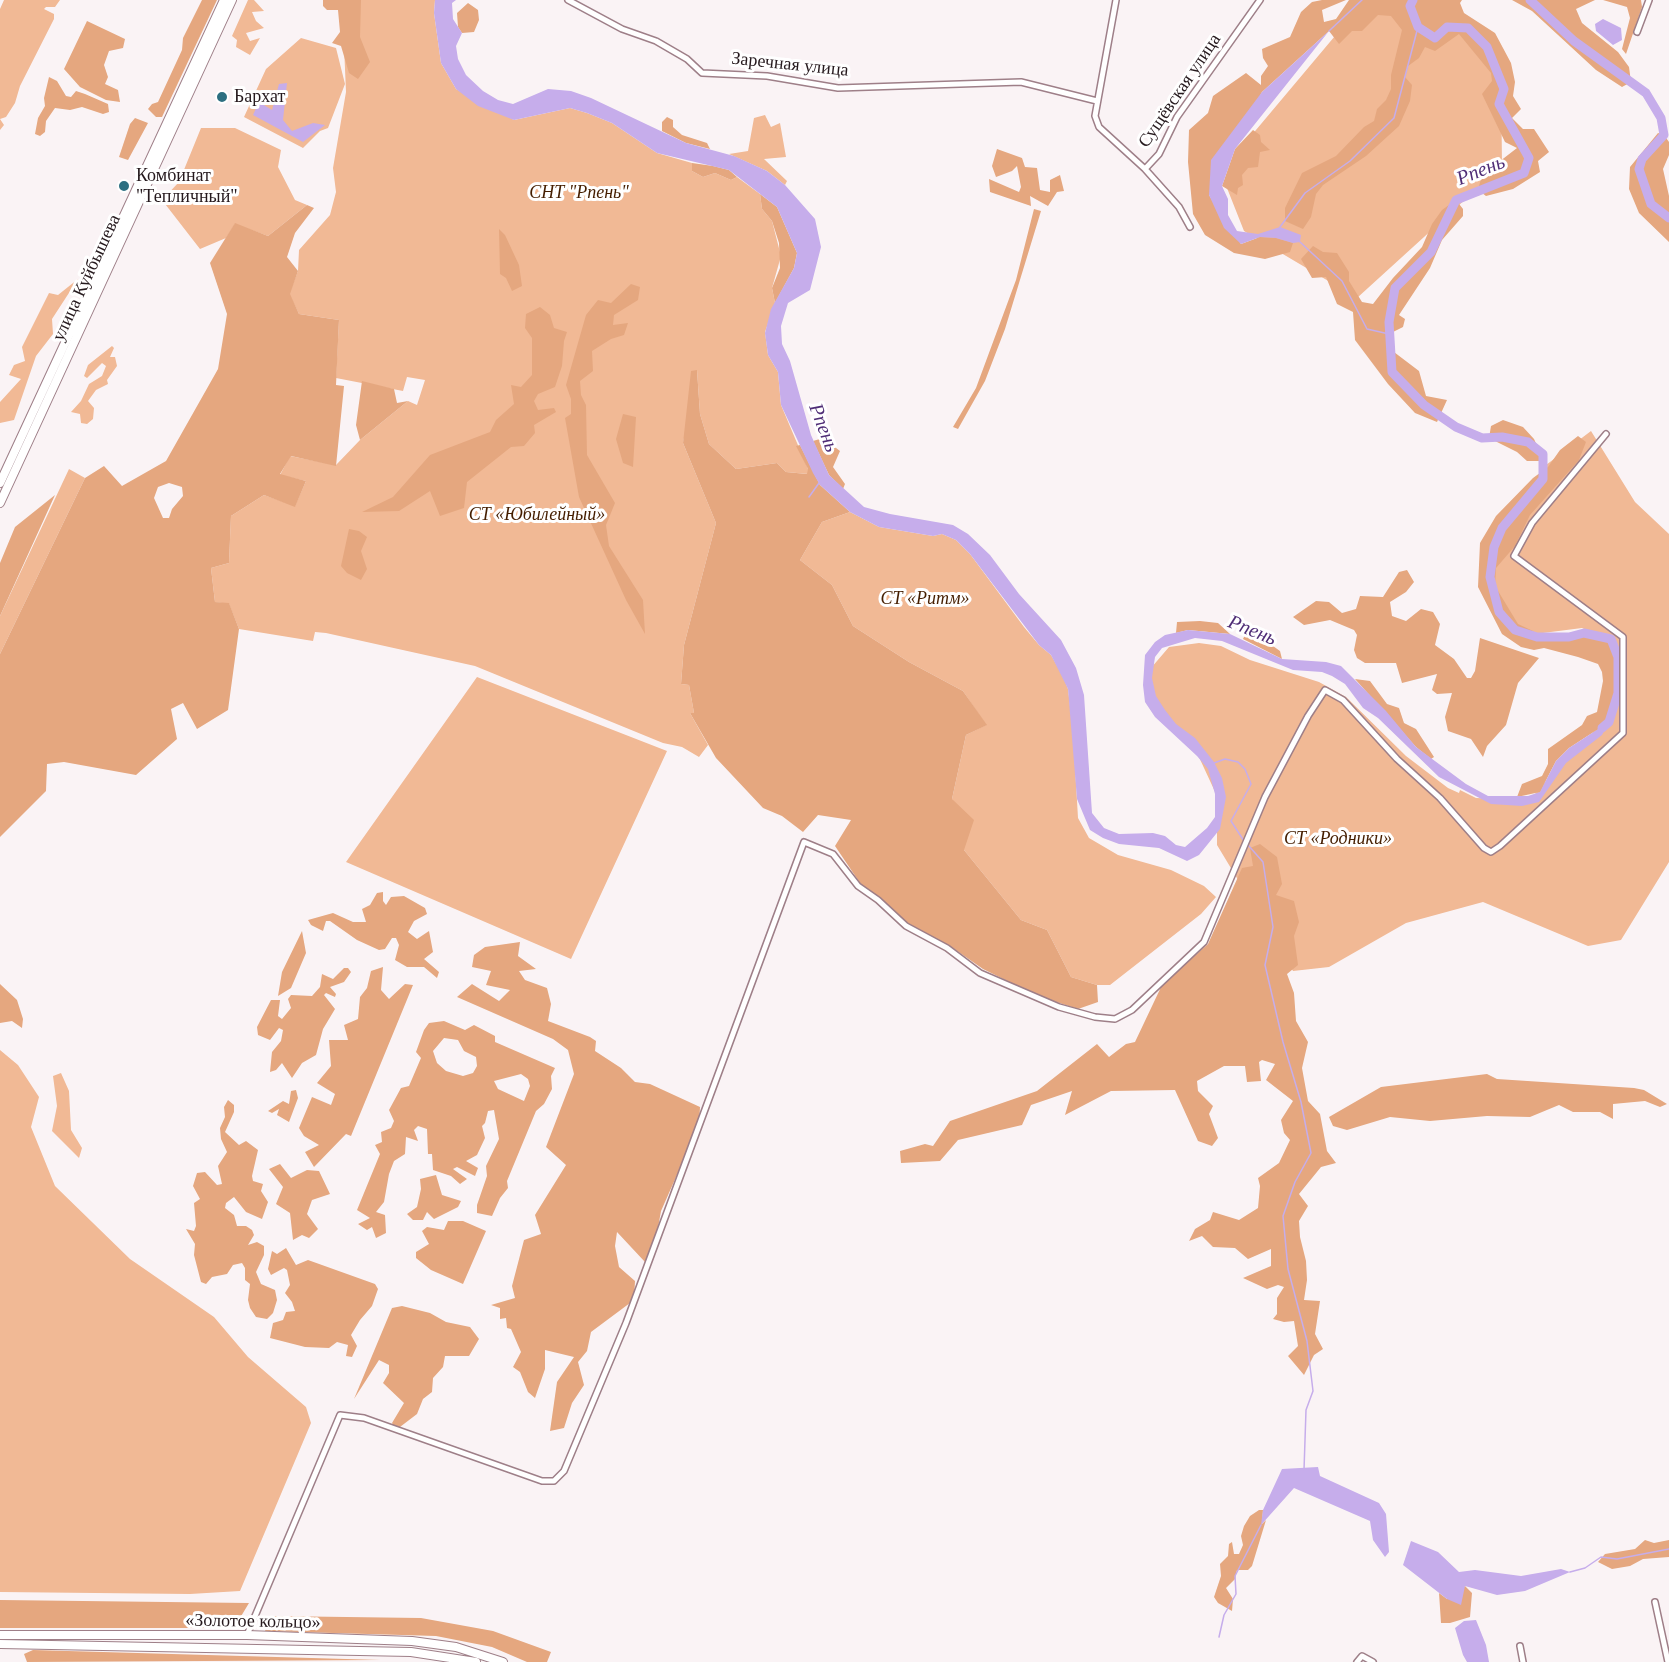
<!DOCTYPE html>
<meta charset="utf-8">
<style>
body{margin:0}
canvas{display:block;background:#faf3f5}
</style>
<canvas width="1669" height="1662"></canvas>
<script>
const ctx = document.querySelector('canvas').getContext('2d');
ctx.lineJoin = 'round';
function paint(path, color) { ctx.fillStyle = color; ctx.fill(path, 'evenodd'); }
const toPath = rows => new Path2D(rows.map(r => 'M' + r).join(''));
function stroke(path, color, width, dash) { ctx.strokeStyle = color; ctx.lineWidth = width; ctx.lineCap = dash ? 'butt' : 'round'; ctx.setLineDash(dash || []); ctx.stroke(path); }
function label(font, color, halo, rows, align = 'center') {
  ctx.font = font + ' "Times New Roman",serif'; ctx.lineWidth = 6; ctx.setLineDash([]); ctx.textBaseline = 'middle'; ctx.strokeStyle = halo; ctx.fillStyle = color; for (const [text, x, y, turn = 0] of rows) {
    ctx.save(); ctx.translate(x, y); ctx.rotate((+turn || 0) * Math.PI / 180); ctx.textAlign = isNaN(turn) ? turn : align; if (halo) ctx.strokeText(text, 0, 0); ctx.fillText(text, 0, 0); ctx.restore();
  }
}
const green = toPath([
 [4,0,60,0,55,7,46,7,44,9,54,14,54,19,20,86,15,103,6,117,0,119,4,125,0,130,0,9],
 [248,0,254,0,264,11,252,12,256,21,264,28,246,33,250,41,260,38,250,55,236,47,237,40,232,36],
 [342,0,435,0,434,13,441,63,456,89,514,120,570,108,587,113,612,123,657,153,692,163,692,171,703,177,715,173,731,180,737,177,760,194,762,209,772,221,781,256,772,288,775,303,765,332,768,355,778,372,781,405,808,469,808,474,786,472,777,463,736,469,709,444,700,414,697,370,683,443,716,523,684,645,681,684,689,685,694,713,690,713,708,745,699,757,682,747,663,743,475,666,326,633,315,632,313,641,239,629,229,604,215,602,211,568,229,563,231,516,264,495,295,506,306,481,280,475,290,456,336,465,360,440,408,401,417,405,425,380,407,377,403,391,336,378,339,320,299,314,289,294,298,271,299,250,330,215,336,192,333,168,346,92],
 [1395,0,1435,0,1501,77,1502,166,1357,298,1244,231,1227,188,1240,149,1340,30],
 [301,38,336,48,345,84,328,128,320,131,303,148,244,117,266,69],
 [765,115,771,127,780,123,786,157,764,159,787,181,785,185,767,171,729,154,748,151,754,118],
 [201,128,235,128,281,150,278,167,295,200,307,205,268,236,235,224,226,238,200,249,162,200,179,182],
 [78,279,52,319,53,334,36,356,14,420,0,423,0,402,21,379,9,375,14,365,25,361,22,347,49,293,58,295],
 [112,346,114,348,110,357,115,357,117,366,107,380,108,384,96,390,88,401,94,408,93,419,87,424,81,423,80,414,71,412,81,401,89,384,102,376,106,366,102,363,87,378,84,376,88,365],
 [1591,431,1635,502,1669,534,1669,862,1621,940,1588,946,1483,902,1406,923,1329,967,1293,971,1217,845,1217,796,1198,755,1150,709,1151,668,1169,647,1199,643,1221,646,1250,660,1319,682,1346,697,1406,756,1448,788,1459,793,1460,790,1476,798,1530,800,1562,762,1606,720,1607,640,1582,628,1535,634,1514,624,1495,601,1489,570,1543,478,1546,465],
 [69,469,85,478,0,654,0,616],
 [850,512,879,527,933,536,942,534,956,540,970,554,1024,627,1039,645,1051,655,1063,676,1068,689,1073,732,1078,818,1089,838,1118,855,1171,870,1204,886,1216,897,1201,914,1110,985,1097,985,1071,977,1047,930,1021,920,964,850,952,799,966,735,986,725,963,691,909,662,853,626,832,585,800,560,822,522],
 [477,677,667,751,571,959,346,862],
 [0,1050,18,1065,39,1097,31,1127,55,1186,130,1259,214,1317,248,1357,306,1407,311,1423,240,1591,190,1594,0,1592],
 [61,1073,69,1091,71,1130,82,1148,79,1158,52,1131,57,1106,53,1076]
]);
const forest = toPath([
 [202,0,217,0,162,117,156,117,148,109,152,104,158,102,182,50,183,38],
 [323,0,361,0,360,37,370,62,358,79,349,73,341,46,332,43,340,32,338,10,327,10,323,6],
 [1322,0,1346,0,1322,10,1324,22,1336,19,1349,0,1462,0,1460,3,1464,13,1495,33,1511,63,1515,82,1513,96,1521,109,1512,118,1523,129,1534,129,1549,152,1538,161,1540,172,1513,189,1486,196,1478,190,1482,175,1517,148,1505,142,1482,94,1492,81,1491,73,1459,34,1435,51,1425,47,1419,58,1408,66,1405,77,1412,85,1410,101,1399,126,1366,156,1323,185,1316,194,1311,217,1303,229,1285,221,1285,208,1302,173,1336,156,1364,127,1374,121,1377,109,1386,100,1391,89,1391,75,1402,30,1391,16,1378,15,1362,31,1352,31,1339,44,1329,31,1262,92,1209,195,1241,244,1260,237,1276,238,1293,243,1290,252,1265,259,1234,253,1205,235,1193,214,1188,162,1189,130,1208,113,1213,96,1246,73,1261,85,1261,76,1268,66,1263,58,1262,49,1290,37,1301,12,1312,2],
 [1512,0,1595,0,1576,9,1582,23,1618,52,1629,67,1631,82,1622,87,1596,70,1532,11],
 [1603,0,1641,0,1642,7,1626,54,1622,49,1630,18,1627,7],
 [468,3,478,10,479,20,474,32,462,33,458,27,457,13],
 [87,21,125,39,123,48,109,51,104,65,108,77,105,84,118,90,120,102,106,100,80,87,64,69],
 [49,77,57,81,66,96,71,97,76,91,85,94,108,104,109,112,103,114,82,107,70,110,55,108,46,121,45,132,40,136,35,134,38,118,45,106,44,98],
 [667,117,673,120,673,127,682,135,707,143,710,149,686,143,662,131,662,122],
 [135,118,148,123,128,160,119,157,130,124],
 [1253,130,1260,135,1261,142,1270,150,1260,152,1258,167,1248,168,1242,175,1243,185,1238,188,1237,195,1222,186,1235,149],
 [1658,133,1664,135,1669,142,1669,155,1663,169,1669,196,1669,242,1639,213,1629,189,1630,167],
 [997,149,1022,158,1025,167,1037,168,1040,190,1050,192,1050,180,1060,175,1064,191,1057,192,1048,206,1030,196,1031,206,990,192,989,179,1019,192,1021,187,1017,166,1012,171,996,177,992,166],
 [692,163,713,166,729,170,737,177,731,180,715,173,703,177,692,171],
 [760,194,777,207,797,253,794,268,775,303,772,288,780,268,779,243,772,221,762,209],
 [1456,200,1463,209,1463,216,1442,240,1430,268,1399,315,1405,319,1403,327,1389,334,1390,349,1419,371,1426,396,1447,400,1437,422,1415,413,1388,384,1355,340,1353,312,1337,304,1326,277,1312,278,1301,259,1313,246,1323,252,1337,253,1349,272,1349,281,1362,302,1373,304,1393,278,1422,247,1432,224,1442,210],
 [307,205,314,208,295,233,287,257,298,271,290,294,299,314,339,320,336,385,344,386,336,466,291,456,280,474,306,481,295,507,264,495,231,516,229,563,211,568,215,602,229,603,239,629,228,710,197,729,183,703,171,709,177,739,136,775,64,762,47,764,46,791,0,837,0,654,85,478,104,466,122,486,166,461,218,369,227,314,210,263,235,223,268,236],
 [169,483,182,487,183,496,172,509,169,518,163,518,154,498,158,487],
 [1034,209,1041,211,1005,329,985,381,958,429,953,427,976,388,1016,280],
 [499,229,505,235,519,265,522,286,512,291,506,278,500,274],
 [631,284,640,287,638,300,614,315,613,325,628,323,624,335,611,339,592,351,593,371,580,381,581,395,586,405,587,455,615,503,606,525,609,546,643,600,645,634,626,600,579,497,565,418,571,414,571,399,566,385,586,315,598,300,611,303],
 [540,307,550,315,554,328,567,332,564,341,562,366,555,387,538,394,534,401,538,410,554,408,556,412,534,425,535,433,524,446,511,447,467,482,464,508,440,516,430,491,399,511,362,512,393,497,430,455,490,432,496,420,514,404,511,385,521,387,532,375,532,338,525,328,526,314],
 [697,370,700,414,709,444,736,469,777,463,786,472,807,474,808,469,796,446,800,445,820,485,850,512,822,522,800,560,832,585,853,626,909,662,963,691,987,725,966,735,952,799,974,820,964,850,1021,920,1047,930,1071,977,1097,985,1098,1002,1078,1009,1038,996,983,969,950,946,914,928,860,883,835,846,851,820,818,815,803,832,782,816,763,808,716,758,690,713,694,713,689,685,681,684,684,645,716,523,683,443,691,371],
 [362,381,394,389,397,403,408,401,360,440,356,425],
 [623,414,636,417,633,467,623,463,616,439],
 [1503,420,1523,427,1534,439,1544,461,1527,461,1517,452,1489,438,1491,426],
 [1578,436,1586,442,1579,460,1530,515,1515,546,1496,568,1495,586,1518,624,1533,631,1537,637,1569,637,1584,633,1611,639,1618,657,1618,693,1609,722,1569,748,1556,761,1540,792,1517,797,1522,784,1542,776,1548,764,1548,749,1582,725,1587,716,1597,712,1603,681,1602,672,1598,664,1578,657,1544,648,1534,650,1521,647,1502,634,1478,587,1480,543,1496,516,1533,478,1548,467,1560,450],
 [823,438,840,451,833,467,845,484,843,489,829,475,813,441],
 [55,495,0,616,0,563,15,527],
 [349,529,359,531,367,537,361,551,367,569,361,580,347,573,341,566],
 [1407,570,1414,582,1406,592,1390,602,1392,616,1406,621,1421,609,1433,612,1440,624,1435,645,1454,659,1467,678,1471,678,1475,671,1480,638,1539,658,1518,683,1506,725,1487,746,1483,757,1471,739,1448,731,1445,717,1452,693,1437,694,1432,690,1437,674,1402,683,1396,663,1365,663,1357,658,1354,650,1357,635,1354,630,1330,620,1304,625,1293,617,1316,601,1329,602,1342,613,1356,609,1360,596,1383,597,1399,572],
 [1200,621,1218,623,1230,634,1188,630,1176,633,1177,622],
 [1256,634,1280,651,1282,659,1243,639,1245,635],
 [1355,679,1370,681,1387,704,1399,708,1404,723,1416,729,1434,757,1431,759,1416,747],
 [1260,844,1277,857,1282,884,1276,895,1294,901,1299,922,1294,936,1298,965,1287,974,1294,993,1296,1021,1308,1042,1302,1068,1308,1101,1320,1114,1327,1151,1336,1163,1321,1167,1299,1194,1308,1206,1299,1221,1300,1237,1306,1261,1307,1280,1304,1300,1320,1301,1315,1334,1323,1349,1314,1355,1304,1375,1288,1356,1298,1346,1294,1321,1284,1322,1273,1319,1277,1314,1277,1298,1284,1287,1278,1285,1267,1289,1243,1278,1271,1266,1271,1249,1248,1259,1235,1248,1213,1247,1202,1236,1189,1241,1195,1229,1210,1220,1213,1212,1239,1220,1258,1208,1260,1186,1258,1178,1279,1163,1290,1140,1284,1133,1281,1120,1293,1101,1266,1080,1275,1064,1262,1060,1259,1062,1261,1081,1247,1082,1245,1066,1224,1066,1197,1081,1198,1091,1213,1106,1209,1114,1218,1138,1212,1146,1198,1141,1175,1090,1111,1091,1065,1115,1072,1091,1031,1105,1022,1125,958,1140,940,1161,901,1163,900,1151,925,1144,933,1146,950,1121,1037,1091,1097,1044,1109,1057,1126,1044,1135,1042,1162,985,1208,944,1242,868,1253,866,1250,848],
 [383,892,383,901,386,905,391,897,404,896,425,908,427,914,414,921,408,932,417,939,429,931,433,952,424,959,439,972,437,978,424,967,407,967,395,960,399,945,396,938,392,938,385,949,379,950,357,940,330,921,326,921,323,931,311,925,308,920,333,913,353,922,366,922,362,909,370,905,377,893],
 [302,931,306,953,291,988,278,996,282,972],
 [520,942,518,956,536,969,519,971,525,980,547,988,551,1004,548,1021,590,1037,596,1041,595,1051,621,1068,635,1082,650,1084,700,1107,699,1125,661,1211,656,1239,645,1262,617,1232,615,1246,619,1267,635,1281,634,1300,591,1332,587,1351,578,1362,584,1385,572,1403,564,1428,550,1431,557,1382,574,1357,545,1350,545,1369,535,1398,528,1392,520,1372,513,1367,521,1352,511,1329,507,1328,506,1318,500,1319,500,1308,491,1305,515,1298,512,1286,524,1240,541,1234,535,1215,566,1165,546,1147,574,1074,568,1050,553,1039,457,997,472,984,499,1001,510,990,486,985,491,971,472,967,474,955,485,947],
 [383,967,381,990,389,999,405,984,413,985,351,1136,346,1134,314,1167,305,1152,319,1145,304,1136,299,1128,312,1097,331,1105,335,1094,317,1083,331,1066,329,1040,348,1040,344,1025,358,1019,360,997,367,988,371,971],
 [344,968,348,968,351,972,344,982,330,987,336,994,335,997,326,993,324,995,335,1009,323,1029,316,1055,302,1063,292,1078,282,1063,276,1070,270,1072,272,1052,281,1041,283,1030,279,1028,270,1040,258,1035,257,1027,271,1000,280,1000,278,1016,282,1019,291,1008,288,999,291,995,312,996,320,987,322,974,333,979],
 [0,984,17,1000,23,1019,22,1028,12,1021,0,1023],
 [444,1021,465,1030,474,1025,495,1036,495,1042,555,1068,551,1076,552,1089,544,1104,536,1111,507,1181,508,1188,500,1198,492,1216,477,1213,477,1205,487,1176,486,1166,499,1139,494,1110,488,1111,485,1123,482,1126,485,1138,477,1155,466,1161,478,1168,475,1176,457,1167,453,1169,467,1179,460,1184,451,1176,433,1170,432,1154,428,1154,427,1129,418,1126,414,1130,418,1141,406,1137,405,1154,394,1161,389,1174,384,1202,376,1212,385,1215,386,1233,376,1238,372,1227,367,1230,358,1224,370,1218,357,1210,380,1154,375,1145,382,1142,381,1132,391,1128,394,1121,389,1110,401,1088,409,1086,421,1058,416,1052,424,1030,429,1023],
 [444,1038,458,1040,464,1051,476,1057,477,1066,473,1073,463,1076,446,1071,437,1063,433,1051],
 [521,1074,528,1079,530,1086,524,1101,498,1089,494,1081],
 [1487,1074,1497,1079,1634,1088,1644,1090,1667,1104,1660,1107,1645,1101,1613,1104,1613,1119,1600,1112,1573,1112,1559,1105,1530,1117,1487,1116,1430,1121,1390,1117,1347,1130,1333,1126,1329,1117,1381,1087],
 [296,1090,298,1098,289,1122,277,1115,279,1109,272,1113,268,1111,283,1101,289,1104,291,1091],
 [228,1100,234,1105,234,1112,225,1132,239,1145,246,1141,258,1150,252,1176,253,1181,263,1184,261,1191,268,1202,262,1219,246,1212,234,1197,226,1203,225,1208,234,1215,237,1226,246,1226,252,1230,254,1235,248,1245,257,1242,264,1246,264,1255,256,1272,261,1284,275,1290,277,1300,273,1313,267,1319,256,1317,250,1308,248,1300,250,1284,245,1280,245,1268,242,1263,233,1265,227,1274,212,1277,206,1284,201,1282,194,1255,195,1244,186,1229,194,1231,196,1226,194,1203,200,1199,193,1186,197,1173,205,1172,217,1185,222,1184,218,1166,227,1152,221,1139,220,1128,225,1117,224,1107],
 [280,1164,291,1178,307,1170,319,1171,330,1194,312,1200,307,1214,318,1229,309,1238,302,1235,293,1240,290,1213,276,1204,283,1187,269,1169],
 [436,1175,442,1195,461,1201,458,1207,434,1219,427,1212,423,1220,413,1220,407,1214,417,1207,421,1189,420,1179],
 [448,1221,463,1221,486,1231,463,1284,431,1270,416,1258,416,1252,429,1244,422,1231,427,1227,444,1230],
 [286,1248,296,1265,308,1260,375,1284,378,1289,372,1306,360,1320,351,1335,357,1346,352,1357,346,1356,348,1345,337,1342,329,1348,305,1347,270,1338,273,1323,283,1320,286,1312,295,1311,292,1302,285,1293,290,1285,287,1270,284,1268,271,1275,268,1269,272,1251,277,1254],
 [402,1306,430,1313,446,1322,470,1327,479,1339,469,1356,445,1356,443,1367,433,1378,432,1392,423,1399,417,1414,396,1430,392,1423,404,1403,383,1383,389,1373,389,1365,379,1360,354,1399,392,1308],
 [1259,1510,1263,1510,1262,1524,1266,1520,1252,1566,1248,1570,1237,1570,1235,1579,1226,1588,1233,1599,1232,1611,1218,1603,1214,1597,1221,1576,1220,1564,1228,1556,1229,1544,1232,1542,1234,1554,1239,1554,1243,1545,1241,1536,1244,1526,1250,1516],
 [1645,1540,1654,1543,1669,1540,1669,1557,1643,1559,1630,1566,1612,1569,1598,1562,1605,1554,1635,1549],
 [1465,1586,1472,1593,1470,1617,1450,1623,1441,1623,1439,1593,1447,1599],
 [0,1600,249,1603,234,1628,0,1628],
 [272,1616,421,1618,493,1631,551,1652,547,1662,527,1662,492,1647,436,1636,265,1631],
 [33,1650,381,1660,27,1662,24,1654]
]);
const water = toPath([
 [435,0,456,0,452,3,453,19,462,33,456,46,458,59,466,75,483,91,498,100,513,104,548,89,571,91,591,98,686,143,734,156,767,171,785,185,815,219,821,247,810,290,788,303,781,326,782,344,790,361,811,435,819,453,829,475,864,507,890,514,953,525,968,534,990,555,1019,594,1061,640,1076,668,1084,695,1092,813,1104,828,1119,834,1153,833,1165,836,1176,845,1185,847,1207,828,1215,817,1215,794,1208,769,1197,756,1155,717,1145,702,1143,685,1145,655,1155,642,1165,635,1188,630,1230,634,1282,659,1326,662,1341,666,1386,711,1416,747,1466,784,1488,796,1528,796,1540,792,1556,761,1569,748,1609,722,1602,735,1566,763,1539,802,1522,806,1491,804,1439,777,1378,718,1363,708,1345,684,1332,676,1322,672,1293,670,1222,641,1195,638,1162,648,1155,657,1152,678,1156,696,1165,710,1176,724,1195,738,1214,762,1222,778,1226,797,1220,829,1199,855,1187,861,1159,848,1119,844,1103,838,1090,830,1077,799,1068,689,1051,655,1039,645,970,554,956,540,942,534,933,536,879,527,850,512,820,485,813,473,781,405,778,372,768,355,765,333,771,309,794,268,797,253,777,207,729,170,657,153,612,123,587,113,570,108,514,120,478,106,456,89,441,63,434,13],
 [1603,19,1621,28,1622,40,1613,45,1596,31,1595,24],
 [1329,31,1235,149,1222,186,1228,199,1228,215,1237,231,1258,234,1280,227,1301,235,1300,242,1293,243,1276,238,1260,237,1241,244,1224,228,1209,195,1211,160,1262,92],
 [287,83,283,120,292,131,313,123,325,125,303,142,253,115,259,102,272,110,279,84],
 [1318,1467,1320,1476,1379,1503,1386,1514,1389,1552,1385,1557,1373,1540,1370,1521,1294,1488,1261,1525,1263,1510,1282,1469],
 [1411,1541,1438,1552,1459,1572,1475,1570,1521,1576,1561,1569,1570,1572,1525,1591,1497,1595,1465,1586,1461,1605,1447,1599,1403,1565],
 [1476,1620,1486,1645,1489,1662,1467,1662,1463,1655,1455,1628,1464,1621]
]);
const stream = toPath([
 [1329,31,1362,0],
 [1280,227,1305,193,1350,161,1394,118,1418,27],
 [1300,242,1342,281,1367,329,1389,334],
 [809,497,819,483],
 [1214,763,1225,759,1238,762,1245,769,1251,784,1231,821,1244,841],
 [1248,845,1263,862,1273,927,1265,965,1283,1042,1301,1102,1311,1153,1295,1182,1283,1216,1288,1269,1307,1341,1313,1391,1306,1410,1304,1470],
 [1570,1572,1585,1568,1601,1557,1617,1559,1669,1549],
 [1219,1637,1224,1615,1236,1594,1235,1576,1261,1525]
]);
const river = toPath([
 [1413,0,1410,6,1418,27,1435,38,1447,27,1468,28,1487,47,1504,89,1499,104,1529,158,1524,173,1456,200,1431,252,1395,288,1389,322,1392,372,1424,405,1456,427,1482,438,1502,437,1528,442,1543,454,1543,479,1502,528,1494,547,1490,577,1499,612,1515,630,1537,637,1569,637,1584,633,1611,639,1618,657,1618,693,1609,722,1602,728],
 [1530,0,1574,41,1646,93,1661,118,1664,135,1642,159,1639,169,1651,204,1669,218]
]);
const minor = toPath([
 [568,0,622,29,656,41,687,59,702,73,767,76,838,88,1021,82,1097,101],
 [1116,0,1095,116,1099,127,1145,169,1179,207,1190,227],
 [1637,32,1649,0],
 [1145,169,1159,154,1177,117,1260,0],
 [1655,1602,1668,1662],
 [247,1635,340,1415,364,1418,542,1481,554,1481,564,1471,626,1323,804,842,833,854,858,886,878,900,906,926,947,948,980,973,1059,1007,1095,1017,1115,1019,1132,1010,1204,942,1265,797,1308,716,1325,690,1343,700,1397,759,1440,798,1484,848,1491,852,1500,846,1623,733,1623,637,1514,556,1532,523,1606,434],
 [1520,1646,1523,1662],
 [1357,1662,1362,1656,1373,1662]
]);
const highway = toPath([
 [0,483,224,0],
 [0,503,232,0],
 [0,1635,247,1635,412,1641,456,1647,503,1662],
 [0,1644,411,1652,476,1662]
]);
const markers = [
 [222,97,6,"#2c6f81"],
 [124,186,6,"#2c6f81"]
];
const streetNames = [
 ["Заречная улица",790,65,6],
 ["Сущёвская улица",1180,91,-56],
 ["улица Куйбышева",87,278,-65],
 ["«Золотое кольцо»",253,1622,1]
];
const poiNames = [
 ["Бархат",234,97],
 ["Комбинат",136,176],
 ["\"Тепличный\"",136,197]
];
const parkNames = [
 ["СНТ \"Рпень\"",579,193],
 ["СТ «Юбилейный»",537,515],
 ["СТ «Ритм»",925,599],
 ["СТ «Родники»",1338,839]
];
const waterNames = [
 ["Рпень",1481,171,-22],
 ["Рпень",823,428,69],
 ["Рпень",1252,631,22]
];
paint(green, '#f1b995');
paint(forest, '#e5a77f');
paint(water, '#c6adeb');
stroke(stream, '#c6adeb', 1.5);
stroke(river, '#c6adeb', 9);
stroke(minor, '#9e7f88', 8);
stroke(highway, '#9e7f88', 10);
stroke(minor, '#fff', 5);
stroke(highway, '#fff', 8);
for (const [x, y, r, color] of markers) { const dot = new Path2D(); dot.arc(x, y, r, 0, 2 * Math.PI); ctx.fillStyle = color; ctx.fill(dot); stroke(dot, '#fff', 2); }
label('18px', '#25191d', '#fff', streetNames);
label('18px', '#25191d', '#fff', poiNames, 'left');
label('italic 18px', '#451e00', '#fff', parkNames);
label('italic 20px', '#4f2d76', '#fff', waterNames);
</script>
